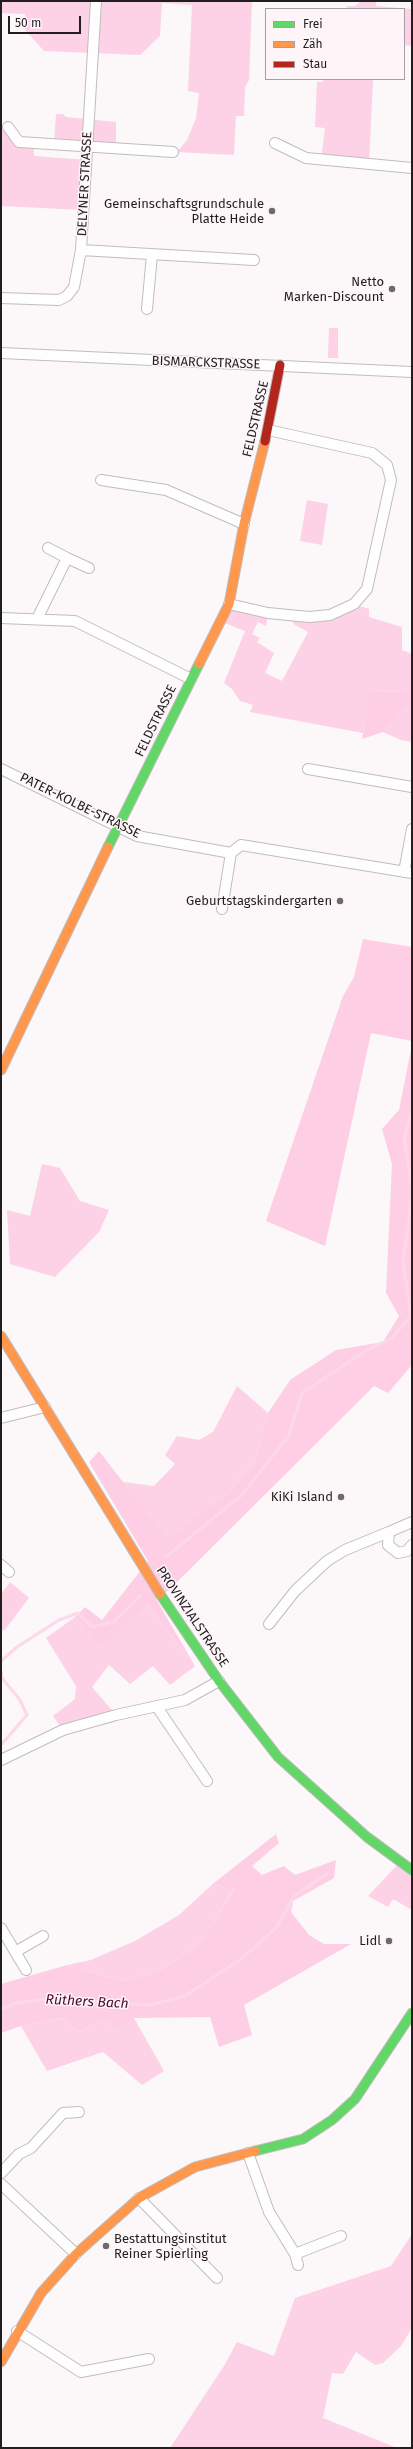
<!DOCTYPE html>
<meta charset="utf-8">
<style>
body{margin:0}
#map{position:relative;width:413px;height:2449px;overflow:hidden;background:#fcf7f9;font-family:"Fira Sans",sans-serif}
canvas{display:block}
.frame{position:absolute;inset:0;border:2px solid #211e1f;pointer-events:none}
.legend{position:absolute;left:265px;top:8px;width:140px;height:72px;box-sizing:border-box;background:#fef5f9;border:1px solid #a69fa2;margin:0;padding:5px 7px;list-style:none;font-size:12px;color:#211e1f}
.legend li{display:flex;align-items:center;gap:8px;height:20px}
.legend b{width:20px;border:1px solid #a69fa2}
.scale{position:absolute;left:8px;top:16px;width:73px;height:18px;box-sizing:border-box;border:2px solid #211e1f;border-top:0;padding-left:5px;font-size:12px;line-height:14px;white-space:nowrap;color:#211e1f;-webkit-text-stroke:3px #fef5f9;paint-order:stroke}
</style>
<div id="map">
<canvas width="413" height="2449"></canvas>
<div class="frame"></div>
<ul class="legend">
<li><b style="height:5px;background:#63d668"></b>Frei</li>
<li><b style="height:5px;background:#ff974d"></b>Zäh</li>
<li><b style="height:5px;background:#b3261e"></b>Stau</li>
</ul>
<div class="scale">50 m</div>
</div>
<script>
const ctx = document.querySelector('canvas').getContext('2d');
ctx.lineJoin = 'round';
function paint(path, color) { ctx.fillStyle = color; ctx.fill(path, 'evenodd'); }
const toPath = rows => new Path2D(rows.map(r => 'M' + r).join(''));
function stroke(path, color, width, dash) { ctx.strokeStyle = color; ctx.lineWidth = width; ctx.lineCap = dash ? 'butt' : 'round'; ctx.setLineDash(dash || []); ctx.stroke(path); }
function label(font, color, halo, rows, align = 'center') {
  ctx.font = font + ' "Fira Sans",sans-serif'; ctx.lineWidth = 3; ctx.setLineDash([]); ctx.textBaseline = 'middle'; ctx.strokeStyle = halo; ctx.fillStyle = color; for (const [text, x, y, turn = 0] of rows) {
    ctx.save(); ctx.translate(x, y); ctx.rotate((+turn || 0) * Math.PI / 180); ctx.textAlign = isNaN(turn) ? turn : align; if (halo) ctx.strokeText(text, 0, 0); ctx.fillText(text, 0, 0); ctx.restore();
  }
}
const green = toPath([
 [1,1,252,1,249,80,245,87,244,116,236,116,234,155,177,152,187,140,196,118,199,93,188,91,192,5,162,3,160,36,140,55,44,51,25,30,25,14,1,13],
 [361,1,376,1,376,6,412,9,412,46,404,45,404,9,346,9,347,6,355,6],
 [323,79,373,79,369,164,321,160,325,128,315,127,317,82,323,82],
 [56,114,63,114,66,117,116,122,116,148,54,144],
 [1,127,8,127,19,142,34,143,34,156,87,160,83,210,1,206],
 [329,328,338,328,338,358,328,358],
 [307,500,328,504,322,545,300,541],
 [229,604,268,613,266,626,258,622,252,634,260,638,257,642,274,653,265,673,282,681,308,632,295,625,292,621,295,616,309,617,354,604,369,609,369,617,402,627,402,650,412,654,412,691,372,692,363,733,250,712,253,705,240,701,232,689,224,683,245,631,220,621],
 [411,701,412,742,401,740,383,732],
 [42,1164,60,1168,80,1201,109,1210,99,1232,55,1277,10,1264,7,1210,30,1216],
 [237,1386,268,1413,255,1462,229,1492,168,1541,123,1482,154,1486,175,1464,165,1455,177,1436,199,1440,213,1432],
 [10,1582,29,1598,4,1631,1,1628,1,1594],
 [148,1605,195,1666,170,1685,153,1666,130,1684,109,1665,92,1687,116,1715,63,1730,53,1716,75,1699,76,1686,46,1638,75,1617,99,1645],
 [400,1862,412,1870,412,1910,393,1899,388,1907,368,1896],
 [214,1883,234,1888,215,1921,194,1949,156,1973,120,1981,67,1965,91,1960,135,1941,179,1915],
 [61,2018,79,2031,107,2019,116,2029,134,2018,164,2071,142,2085,103,2052,47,2071,21,2026],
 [412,2234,412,2328,401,2346,383,2363,375,2365,356,2352,343,2374,332,2373,323,2418,397,2448,170,2448,224,2366,237,2342,274,2356,295,2298,391,2266]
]);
const forest = toPath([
 [412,691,412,701,383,732,362,739,371,692],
 [363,939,412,947,412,1041,371,1033,325,1246,266,1221,343,996,354,977],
 [412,1044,412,1365,388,1393,374,1386,169,1590,156,1599,195,1666,148,1605,99,1646,75,1617,85,1607,102,1620,148,1561,89,1462,99,1451,168,1540,229,1492,255,1462,268,1413,290,1380,336,1350,383,1342,399,1316,386,1293,392,1164,382,1129,399,1110],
 [276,1834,279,1843,252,1866,262,1875,284,1866,295,1875,336,1860,334,1878,293,1901,291,1912,309,1935,324,1944,351,1944,244,2005,252,2035,219,2047,210,2017,135,2018,116,2029,107,2019,79,2031,61,2018,21,2026,1,2033,1,1984,67,1965,120,1981,156,1973,194,1949,215,1921,234,1889,214,1883]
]);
const stream = toPath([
 [412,1111,404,1139,412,1188],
 [166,1557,243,1494,289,1435,302,1393,365,1351,391,1339,411,1316,403,1261,412,1196],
 [1,1661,17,1647,59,1620,78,1613,92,1627,113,1622,141,1595],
 [1,1672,2,1678,20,1700,27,1715,1,1745],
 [1,2009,16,2003,49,1999,150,2005,185,1996,241,1959,276,1928,294,1896,328,1873]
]);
const street = toPath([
 [8,127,19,142,173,152],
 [275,143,306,158,412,168],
 [81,250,254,260],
 [1,298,59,300,67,296,74,287,81,250,96,1],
 [147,309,152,255],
 [1,353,412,372],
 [101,480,166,490,244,524],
 [48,548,67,558],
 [229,604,268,613,309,617,330,615,354,604,367,589,391,480,387,465,372,453,268,430],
 [1,618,75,621,191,679],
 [37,619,67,558,89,568],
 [1,769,137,836,231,853,241,845,412,873],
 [308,769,412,787],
 [404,872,412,829],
 [222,909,231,853],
 [1,1418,45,1407],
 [412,1522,389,1532,388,1545,398,1553,407,1551,412,1545],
 [1,1565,9,1572],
 [269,1624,295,1591,327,1561,345,1550,389,1532],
 [157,1707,207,1781],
 [1,1760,63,1730,116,1715,185,1700,219,1681],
 [1,1928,26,1970],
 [15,1952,43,1936],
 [248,2153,269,2212,295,2254,298,2265],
 [1,2173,19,2154,31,2148,63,2113,79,2112],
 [1,2184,76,2254],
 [139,2198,217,2278],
 [295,2254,341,2236],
 [17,2331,81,2372,149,2359]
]);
const fast = toPath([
 [108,847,199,664],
 [160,1594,219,1681,278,1757,367,1837,412,1870],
 [255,2151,303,2139,332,2120,355,2099,412,2013]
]);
const slow = toPath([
 [199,664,229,604,244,524,265,441],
 [1,1070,108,847],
 [1,1336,160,1594],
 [1,2362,41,2293,76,2254,139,2198,195,2167,255,2151]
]);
const jam = toPath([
 [265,441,280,365]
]);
const markers = [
 [272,211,4,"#6e6a6b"],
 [392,289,4,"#6e6a6b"],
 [340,901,4,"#6e6a6b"],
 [341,1497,4,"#6e6a6b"],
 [389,1941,4,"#6e6a6b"],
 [106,2246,4,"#6e6a6b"]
];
const streetNames = [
 ["DELYNER STRASSE",85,184,-87],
 ["BISMARCKSTRASSE",206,363,2],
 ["FELDSTRASSE",256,419,-77],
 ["FELDSTRASSE",156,721,-64],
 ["PATER-KOLBE-STRASSE",80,806,26],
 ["PROVINZIALSTRASSE",192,1617,56]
];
const poiNames = [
 ["Gemeinschaftsgrundschule",264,204],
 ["Platte Heide",264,219],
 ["Netto",384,282],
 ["Marken-Discount",384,297],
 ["Geburtstagskindergarten",332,901],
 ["KiKi Island",333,1497],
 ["Lidl",381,1941],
 ["Bestattungsinstitut",114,2239,"left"],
 ["Reiner Spierling",114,2254,"left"]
];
const waterNames = [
 ["Rüthers Bach",87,2002,3]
];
paint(green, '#fdd1e6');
paint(forest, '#fecee5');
stroke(stream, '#fdd8e9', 3);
stroke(street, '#c0bdbe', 12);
stroke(fast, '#c0bdbe', 11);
stroke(slow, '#c0bdbe', 11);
stroke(jam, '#c0bdbe', 11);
stroke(street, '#fffefe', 10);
stroke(fast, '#63d668', 9);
stroke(slow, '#ff974d', 9);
stroke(jam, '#b3261e', 9);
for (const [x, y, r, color] of markers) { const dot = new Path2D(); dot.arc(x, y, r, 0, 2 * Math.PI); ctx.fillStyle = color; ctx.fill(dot); stroke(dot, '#fef5f9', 1.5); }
label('13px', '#211e1f', '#fef5f9', streetNames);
label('13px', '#211e1f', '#fef5f9', poiNames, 'right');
label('italic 14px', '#4f0934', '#fef5f9', waterNames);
</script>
